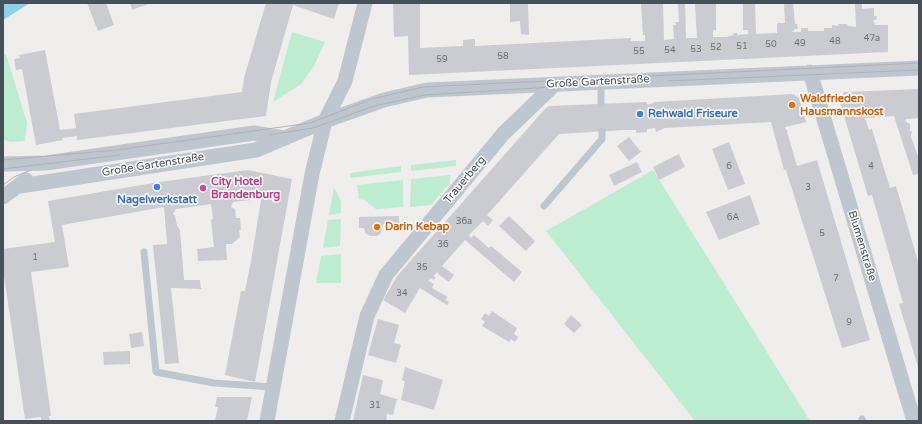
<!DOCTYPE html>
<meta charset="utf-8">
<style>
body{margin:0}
#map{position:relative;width:922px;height:424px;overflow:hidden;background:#f0eded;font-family:"Varela Round",sans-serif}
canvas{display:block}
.frame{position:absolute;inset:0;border:4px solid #46505a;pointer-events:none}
</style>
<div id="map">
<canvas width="922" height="424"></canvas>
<div class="frame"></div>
</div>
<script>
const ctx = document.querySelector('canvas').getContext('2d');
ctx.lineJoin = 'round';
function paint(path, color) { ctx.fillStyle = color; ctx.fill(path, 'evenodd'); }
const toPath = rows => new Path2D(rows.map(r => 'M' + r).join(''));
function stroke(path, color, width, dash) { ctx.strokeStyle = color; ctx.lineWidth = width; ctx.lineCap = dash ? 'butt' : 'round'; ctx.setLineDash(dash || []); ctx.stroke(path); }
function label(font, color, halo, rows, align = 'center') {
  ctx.font = font + ' "Varela Round",sans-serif'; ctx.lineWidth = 3; ctx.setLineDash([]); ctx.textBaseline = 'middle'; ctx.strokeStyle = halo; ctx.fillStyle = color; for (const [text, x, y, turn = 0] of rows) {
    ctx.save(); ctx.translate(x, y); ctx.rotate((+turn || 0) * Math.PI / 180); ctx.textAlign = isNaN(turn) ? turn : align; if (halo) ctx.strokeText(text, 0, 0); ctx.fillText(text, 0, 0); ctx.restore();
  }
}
const green = toPath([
 [292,32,325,42,314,66,301,84,273,102],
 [6,54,27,123,25,141,10,142,3,139,3,56],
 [456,160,456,166,411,171,411,165],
 [401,166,401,172,350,178,350,173],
 [653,170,810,421,695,421,546,231],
 [450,175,450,183,431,205,410,207,411,179],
 [403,180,403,207,376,209,364,200,359,199,357,185],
 [334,187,341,201,341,213,329,215],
 [341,219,340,246,323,248,328,220],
 [341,254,341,283,316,283,321,256]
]);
const water = toPath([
 [3,3,30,3,3,20]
]);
const building = toPath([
 [87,3,106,3,114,25,98,31],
 [130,3,151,3,132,10],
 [266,3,339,3,334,19,293,5,271,82,266,116,77,140,77,136,62,138,63,140,36,145,22,69,16,70,14,59,20,58,19,55,45,50,60,130,76,128,74,114,242,92,244,78],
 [393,3,420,3,420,48,463,46,463,40,475,39,475,46,631,38,631,41,645,41,645,35,643,35,641,3,663,3,664,40,674,39,673,25,676,25,675,22,679,22,678,3,685,3,686,38,697,38,695,4,716,3,716,30,713,30,713,37,726,37,734,35,733,33,737,33,737,35,748,34,748,30,743,30,743,3,755,3,756,34,777,33,777,23,785,23,784,3,793,3,795,24,797,24,798,29,795,29,792,32,801,32,801,28,808,28,808,31,824,31,824,28,832,28,832,25,839,26,838,24,847,24,848,26,856,27,855,3,862,3,862,9,874,8,874,16,877,16,876,20,873,20,875,25,888,25,888,52,409,75,408,36,394,37],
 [510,3,528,3,529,35,521,34,520,21,510,22],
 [919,89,919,118,906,119,905,121,910,124,910,131,912,131,911,137,919,159,919,174,913,175,894,116,865,118,869,130,872,129,890,188,896,186,919,265,919,370,899,304,903,303,872,195,868,196,839,99,844,92],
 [793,94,799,98,806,122,785,127,786,130,788,131,787,132,797,166,817,160,870,340,842,348,786,170,784,170,771,122,665,128,656,132,655,128,647,129,647,132,636,133,636,130,624,130,559,134,487,215,493,220,488,226,483,221,469,235,471,238,474,235,489,248,491,246,522,272,514,282,465,240,442,266,454,275,449,282,438,274,438,271,434,276,436,278,433,280,431,278,428,281,434,284,432,288,448,297,445,300,449,302,447,305,420,288,405,313,383,300,398,275,544,110,549,106,646,102,648,105,655,102],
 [629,137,641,152,629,161,617,146],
 [729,142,745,184,728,190,712,149],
 [679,154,685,167,659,180,653,167],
 [637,162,642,172,614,186,609,175],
 [248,170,292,179,255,382,225,375,241,291,245,291,251,261,261,200,251,198,251,200,233,202,231,207,235,209,236,218,240,218,241,230,239,230,240,237,232,244,226,244,227,260,198,261,197,249,214,247,211,220,213,219,211,204,176,209,173,214,175,216,177,226,180,230,184,280,200,280,201,289,171,288,179,363,165,364,153,245,167,244,164,207,62,225,69,267,31,272,51,416,49,416,50,421,41,421,41,417,25,419,4,276,3,276,3,249,55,242,48,201,159,182],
 [750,195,760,224,719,240,706,212],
 [399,216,399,224,383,224,381,233,377,236,370,236,365,233,364,228,359,228,359,217],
 [509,216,535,241,526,251,499,226],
 [492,311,517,328,514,334,518,337,515,342,511,339,509,342,482,326,485,322,481,319,485,313,489,316],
 [571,315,582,325,574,333,564,324],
 [378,319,399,325,394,343,401,345,396,363,368,355],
 [142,332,144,346,131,348,129,334],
 [130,351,130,364,104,365,103,352],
 [405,367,443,380,434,410,401,400,405,381,402,380],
 [363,375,383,380,380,394,397,399,393,415,387,414,386,421,353,421],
 [217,397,252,397,247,421,215,421,218,407,215,407]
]);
const service = toPath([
 [601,104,601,82],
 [544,206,602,139,602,131],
 [144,252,156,372,214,383,273,387],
 [862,419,863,421]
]);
const minor = toPath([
 [810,72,914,421],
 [3,164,46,163,254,133,284,138],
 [20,186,256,150,325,121,384,100,427,90,919,68],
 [3,197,26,180],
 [267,421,312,174,325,121,345,81,365,3],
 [342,421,367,316,386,275,503,134,555,84]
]);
const tram = toPath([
 [668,81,919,70],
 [269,135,313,128,374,106,425,95,567,86],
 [3,160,117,150,310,123,372,99,423,87,919,63],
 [3,169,120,155],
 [3,185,14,177,31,170]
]);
const markers = [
 [792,105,4,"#e8710a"],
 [640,114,4,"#3f7fe0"],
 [157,187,4,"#3f7fe0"],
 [203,188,4,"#d1479c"],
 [377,227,4,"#e8710a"]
];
const numberNames = [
 ["47a",872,39],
 ["48",835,42],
 ["49",800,44],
 ["50",771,45],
 ["51",742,47],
 ["52",716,48],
 ["53",696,50],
 ["54",670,51],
 ["55",639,52],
 ["58",503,57],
 ["59",442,60],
 ["6",729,167],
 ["4",871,167],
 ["3",808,188],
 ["6A",733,218],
 ["36a",464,222],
 ["5",822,234],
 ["36",443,245],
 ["1",35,258],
 ["35",422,268],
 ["7",836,279],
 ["34",402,294],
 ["9",849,323],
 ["31",375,406]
];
const streetNames = [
 ["Große Gartenstraße",598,82,-3],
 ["Große Gartenstraße",153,165,-9],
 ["Trauerberg",465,180,-50],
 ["Blumenstraße",862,246,73]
];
const foodNames = [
 ["Waldfrieden",800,99],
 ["Hausmannskost",800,112],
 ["Darin Kebap",385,227]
];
const shopNames = [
 ["Rehwald Friseure",648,114],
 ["Nagelwerkstatt",157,200,"center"]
];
const hotelNames = [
 ["City Hotel",211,182],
 ["Brandenburg",211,195]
];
paint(green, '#bcedd1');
paint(water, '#8bd1e8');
paint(building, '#caccd2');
stroke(service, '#bec7cf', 7);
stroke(minor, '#bec7cf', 15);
stroke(tram, '#b0b2b7', 1);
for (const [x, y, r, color] of markers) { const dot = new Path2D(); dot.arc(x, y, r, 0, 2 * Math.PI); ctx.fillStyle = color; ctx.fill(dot); stroke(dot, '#fff', 1.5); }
label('9px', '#676f78', null, numberNames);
label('11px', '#46505a', '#fff', streetNames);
label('bold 11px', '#c56008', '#fff', foodNames, 'left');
label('bold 11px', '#366cbe', '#fff', shopNames, 'left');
label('bold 11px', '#b23c85', '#fff', hotelNames, 'left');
</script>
